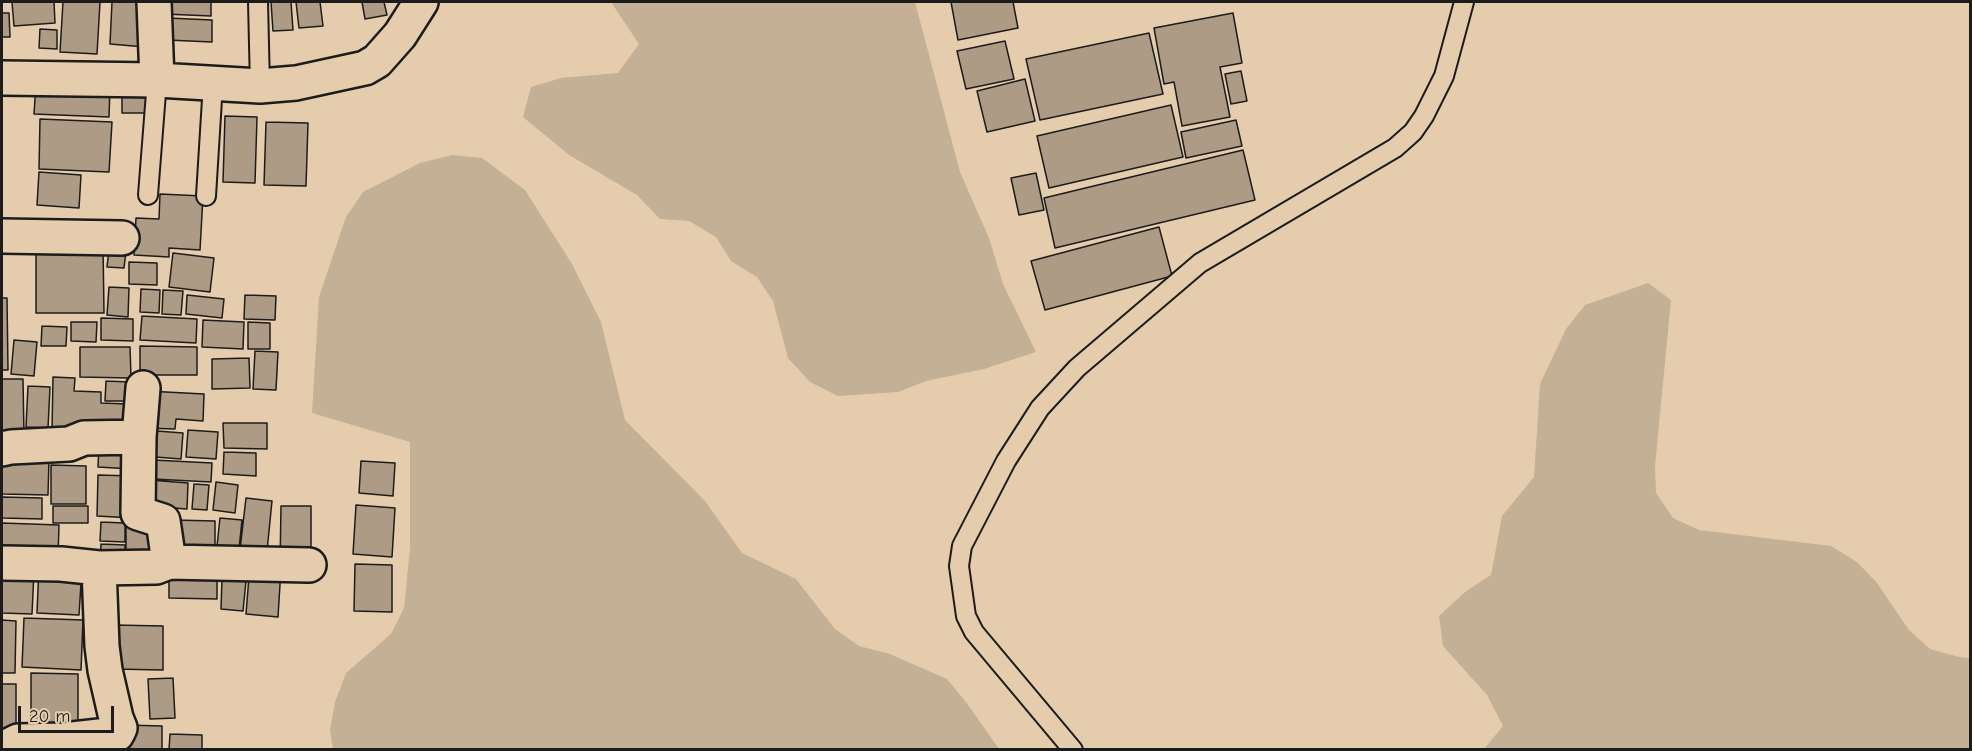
<!DOCTYPE html>
<style>
body{margin:0}
#map{position:relative;width:1972px;height:751px;overflow:hidden;background:#e5ccad;font-family:"Comic Neue",sans-serif}
canvas{display:block}
.frame{position:absolute;inset:0;border:3px solid #1c1c1c;pointer-events:none}
.scale{position:absolute;left:18px;top:706px;width:96px;height:27px;box-sizing:border-box;border:3px solid #1c1c1c;border-top:0;padding-left:8px;font-size:18px;line-height:21px;white-space:nowrap;color:#1c1c1c;-webkit-text-stroke:4px #e5ccad;paint-order:stroke}
</style>
<div id="map">
<canvas width="1972" height="751"></canvas>
<div class="frame"></div>
<div class="scale">20 m</div>
</div>
<script>
const ctx = document.querySelector('canvas').getContext('2d');
ctx.lineJoin = 'round';
function paint(path, color) { ctx.fillStyle = color; ctx.fill(path, 'evenodd'); }
const toPath = rows => new Path2D(rows.map(r => 'M' + r).join(''));
function stroke(path, color, width, dash) { ctx.strokeStyle = color; ctx.lineWidth = width; ctx.lineCap = dash ? 'butt' : 'round'; ctx.setLineDash(dash || []); ctx.stroke(path); }
const green = toPath([
 [611,2,915,2,960,172,989,238,1003,284,1036,352,984,369,926,381,898,392,838,396,810,382,788,358,773,301,757,277,731,261,716,237,689,221,660,219,637,195,569,155,523,117,531,87,561,78,618,73,639,44],
 [452,155,482,158,525,190,572,264,601,322,625,420,705,501,742,553,796,579,835,629,859,646,890,654,947,679,966,702,999,749,333,749,330,730,335,702,346,673,391,634,404,608,410,548,410,442,312,413,319,297,346,217,363,192,420,163],
 [1648,283,1671,300,1655,466,1656,493,1673,518,1699,530,1831,546,1857,562,1877,583,1909,630,1930,649,1959,657,1970,658,1970,749,1484,749,1503,726,1487,695,1443,646,1439,616,1465,592,1491,575,1502,516,1534,477,1540,384,1566,329,1585,305]
]);
const building = toPath([
 [12,2,54,2,55,23,14,26,12,2],
 [63,2,100,2,97,54,60,52,63,2],
 [112,2,148,2,145,47,110,44,112,2],
 [164,2,211,2,211,16,164,14,164,2],
 [271,2,291,2,293,30,273,31,271,2],
 [296,2,320,2,323,26,299,28,296,2],
 [362,2,384,2,387,15,365,19,362,2],
 [951,2,1013,2,1018,28,958,40,951,2],
 [2,13,9,13,10,37,2,37,2,13],
 [1233,13,1242,63,1220,67,1230,117,1182,126,1174,82,1164,84,1154,28,1233,13],
 [168,18,212,20,212,42,167,40,168,18],
 [40,29,57,30,57,49,39,48,40,29],
 [1149,33,1163,94,1040,120,1026,59,1149,33],
 [1005,41,1014,79,966,89,957,51,1005,41],
 [1241,71,1247,101,1231,104,1225,74,1241,71],
 [1025,79,1035,121,987,132,977,91,1025,79],
 [36,84,110,87,109,117,34,114,36,84],
 [122,91,147,91,147,113,122,113,122,91],
 [1171,105,1183,157,1049,188,1037,136,1171,105],
 [225,116,257,117,255,183,223,182,225,116],
 [40,119,112,122,109,172,39,169,40,119],
 [1236,120,1242,146,1186,158,1181,132,1236,120],
 [266,122,308,123,306,186,264,185,266,122],
 [1243,150,1255,200,1055,248,1044,198,1243,150],
 [39,172,81,175,79,208,37,205,39,172],
 [1036,173,1044,210,1019,215,1011,178,1036,173],
 [160,194,203,196,200,250,169,248,169,257,134,255,136,218,159,219,160,194],
 [1159,227,1172,276,1045,310,1031,261,1159,227],
 [110,241,127,243,124,268,107,267,110,241],
 [36,246,103,246,104,313,36,313,36,246],
 [173,253,214,258,210,292,169,287,173,253],
 [129,262,157,263,157,285,129,284,129,262],
 [109,287,129,288,128,317,107,315,109,287],
 [141,289,160,290,159,313,140,312,141,289],
 [163,290,183,291,181,315,162,314,163,290],
 [187,295,224,299,222,318,186,314,187,295],
 [245,295,276,296,275,320,244,319,245,295],
 [2,298,7,298,8,370,2,370,2,298],
 [142,316,197,319,196,343,140,340,142,316],
 [101,318,133,319,133,341,101,340,101,318],
 [203,320,244,322,243,349,202,347,203,320],
 [71,322,97,322,96,342,71,341,71,322],
 [248,322,270,323,270,349,248,349,248,322],
 [42,326,67,327,66,346,41,346,42,326],
 [14,340,37,342,34,376,11,374,14,340],
 [140,346,197,347,197,375,140,375,140,346],
 [80,347,130,347,131,378,80,377,80,347],
 [255,351,278,352,276,390,253,389,255,351],
 [249,358,250,388,212,389,212,359,249,358],
 [53,377,75,378,74,391,101,392,101,403,128,404,127,434,52,431,53,377],
 [2,379,23,379,24,436,2,435,2,379],
 [106,381,130,382,130,401,105,401,106,381],
 [28,386,50,387,48,428,26,427,28,386],
 [147,391,204,394,203,421,176,419,175,429,145,428,147,391],
 [223,423,267,423,267,449,224,448,223,423],
 [144,430,183,433,181,459,143,456,144,430],
 [188,430,218,432,216,459,186,457,188,430],
 [99,443,133,445,132,469,98,467,99,443],
 [224,452,256,453,256,476,223,474,224,452],
 [2,458,49,459,48,495,2,494,2,458],
 [153,460,212,463,211,482,153,479,153,460],
 [361,461,395,463,393,496,359,493,361,461],
 [51,465,86,466,86,504,51,504,51,465],
 [98,475,133,476,132,518,97,516,98,475],
 [150,480,188,483,187,509,148,506,150,480],
 [216,482,238,485,235,513,213,510,216,482],
 [194,484,209,485,207,510,192,509,194,484],
 [2,497,42,498,42,519,2,518,2,497],
 [246,498,272,501,266,561,239,558,246,498],
 [356,505,395,508,392,557,353,554,356,505],
 [53,506,88,506,88,523,53,523,53,506],
 [281,506,311,506,311,565,280,565,281,506],
 [220,518,242,520,239,549,217,546,220,518],
 [173,520,215,521,215,557,172,556,173,520],
 [101,522,125,523,125,542,100,541,101,522],
 [126,522,161,523,160,563,126,563,126,522],
 [2,523,59,525,58,557,2,555,2,523],
 [101,544,125,545,125,565,100,564,101,544],
 [250,564,281,568,278,617,246,614,250,564],
 [355,564,392,565,392,612,354,611,355,564],
 [169,565,217,567,217,599,169,598,169,565],
 [39,566,82,568,79,615,37,613,39,566],
 [2,570,34,571,32,614,2,613,2,570],
 [222,579,246,581,243,611,221,609,222,579],
 [24,618,83,620,81,670,22,667,24,618],
 [2,620,16,621,15,673,2,673,2,620],
 [114,625,163,626,163,670,114,669,114,625],
 [31,673,78,674,78,728,31,728,31,673],
 [173,678,175,718,150,719,148,679,173,678],
 [2,684,16,684,16,732,2,731,2,684],
 [124,725,162,726,162,750,123,750,124,725],
 [170,734,202,735,202,750,169,750,170,734]
]);
const service = toPath([
 [258,2,260,86],
 [148,195,157,80],
 [206,196,213,83],
 [1073,750,974,632,966,616,959,566,962,546,1006,461,1040,408,1077,368,1200,263,1395,148,1413,132,1424,116,1444,76,1464,2]
]);
const minor = toPath([
 [154,2,157,80],
 [2,78,157,80,260,86,296,83,365,68,377,61,400,35,421,2],
 [2,236,122,238],
 [143,388,139,437,138,513,163,521,169,562],
 [2,449,11,447,69,444,84,438,139,437],
 [2,563,61,564,99,568,156,567,169,562,309,565],
 [13,750,12,744,18,741,64,740,117,734,120,728,116,718,105,670,102,646,99,568]
]);
paint(green, '#c4b095');
paint(building, '#ad9b85');
stroke(building, '#1c1c1c', 1.5);
stroke(service, '#1c1c1c', 22);
stroke(minor, '#1c1c1c', 38);
stroke(service, '#e5ccad', 18);
stroke(minor, '#e5ccad', 33);
</script>
